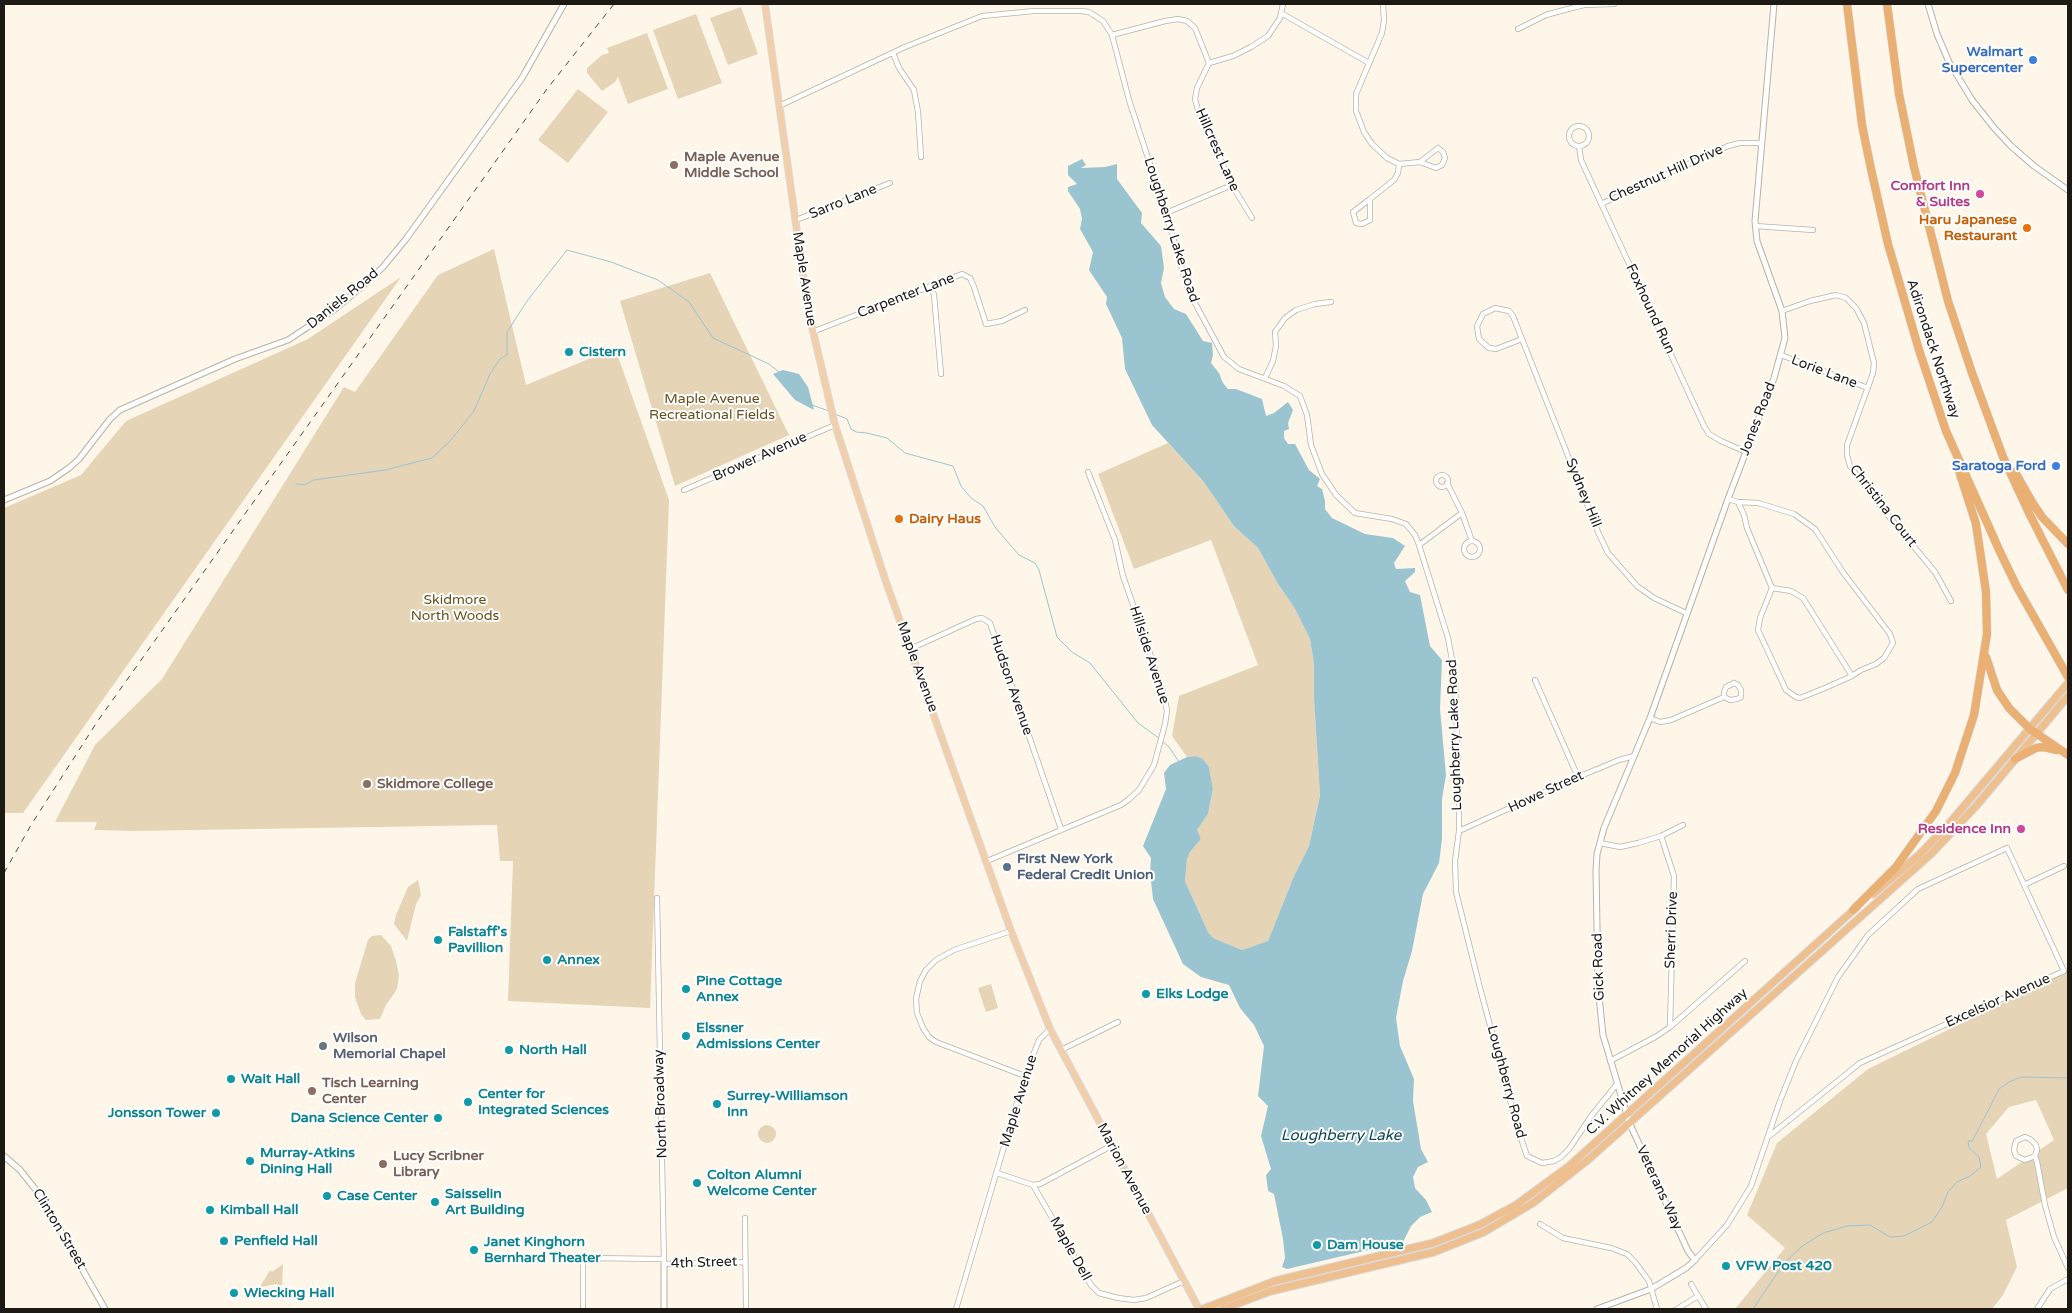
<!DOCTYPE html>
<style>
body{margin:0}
#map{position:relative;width:2072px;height:1313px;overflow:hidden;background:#fef7e9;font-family:"Varela Round",sans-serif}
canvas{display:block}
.frame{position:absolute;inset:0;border:5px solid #1d1a15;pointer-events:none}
</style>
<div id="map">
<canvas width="2072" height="1313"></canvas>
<div class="frame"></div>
</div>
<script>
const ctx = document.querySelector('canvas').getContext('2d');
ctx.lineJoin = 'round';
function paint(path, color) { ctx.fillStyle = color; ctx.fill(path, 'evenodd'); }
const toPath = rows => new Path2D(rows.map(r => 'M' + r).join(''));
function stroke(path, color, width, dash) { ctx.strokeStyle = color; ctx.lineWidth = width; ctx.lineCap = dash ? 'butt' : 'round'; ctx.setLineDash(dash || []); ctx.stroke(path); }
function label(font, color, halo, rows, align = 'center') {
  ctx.font = font + ' "Varela Round",sans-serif'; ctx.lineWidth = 4; ctx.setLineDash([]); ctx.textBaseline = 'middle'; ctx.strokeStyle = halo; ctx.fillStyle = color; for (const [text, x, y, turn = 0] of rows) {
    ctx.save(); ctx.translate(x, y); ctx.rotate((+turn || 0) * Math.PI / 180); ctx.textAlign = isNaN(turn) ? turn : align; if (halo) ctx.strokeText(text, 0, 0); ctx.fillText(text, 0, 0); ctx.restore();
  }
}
const green = toPath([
 [741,7,758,54,728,65,710,18],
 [696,14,722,83,678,99,653,30],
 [647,33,668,89,628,104,618,77,615,82,602,91,587,73,587,68,602,55,609,53,607,48],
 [578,89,608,112,568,163,538,140],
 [494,249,526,385,615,348,669,500,650,1008,508,1001,513,861,500,861,497,825,133,831,94,830,97,822,55,822,95,745,162,679,344,387,355,392,438,275],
 [710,273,789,435,675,486,620,301],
 [401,277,23,813,4,813,4,508,81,475,126,421,308,339],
 [1168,443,1203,481,1234,526,1258,548,1278,584,1294,607,1310,639,1314,664,1314,699,1320,794,1309,846,1294,876,1268,941,1242,950,1213,938,1208,932,1185,881,1187,859,1190,852,1201,839,1197,830,1208,814,1213,789,1209,767,1203,759,1196,756,1187,757,1172,736,1179,696,1258,665,1211,540,1134,569,1098,474],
 [418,880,421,895,416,904,407,941,394,924,396,915,408,887],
 [381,935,391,946,396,961,399,975,397,989,386,1005,380,1019,366,1020,361,1014,355,997,355,983,368,940,372,936],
 [2068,971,2068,1188,2006,1220,2017,1267,2003,1295,1992,1309,1735,1309,1785,1248,1747,1215,1777,1143,1868,1069],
 [2036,1100,2054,1140,1997,1179,1986,1134,2009,1107],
 [991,984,998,1008,986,1012,978,988],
 '758 1134a9 9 0 1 1 18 0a9 9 0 1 1-18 0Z',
 [283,1264,282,1285,278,1286,277,1284,260,1287,270,1270,272,1272]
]);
const water = toPath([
 [1082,159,1086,165,1081,168,1105,167,1117,164,1117,179,1142,213,1141,223,1161,246,1164,268,1161,283,1165,297,1174,309,1186,314,1203,341,1212,343,1213,355,1211,363,1219,373,1223,383,1228,389,1236,389,1262,399,1266,416,1274,413,1288,402,1293,410,1288,423,1289,429,1284,431,1284,438,1288,444,1295,444,1309,470,1320,479,1317,486,1322,489,1325,501,1325,509,1332,518,1365,534,1393,538,1405,546,1394,563,1396,569,1415,568,1415,572,1405,581,1410,592,1420,595,1430,646,1442,660,1440,709,1446,775,1442,799,1442,839,1439,863,1423,894,1412,951,1403,981,1396,1018,1400,1046,1414,1079,1413,1101,1421,1149,1428,1162,1418,1167,1413,1177,1415,1188,1426,1200,1432,1212,1420,1217,1411,1226,1403,1242,1287,1269,1282,1267,1285,1258,1283,1239,1274,1194,1268,1191,1266,1175,1271,1169,1261,1136,1268,1106,1258,1096,1264,1046,1254,1025,1240,1008,1229,985,1201,977,1183,964,1153,899,1150,872,1151,858,1143,846,1166,789,1164,773,1170,765,1187,757,1196,756,1203,759,1209,767,1213,789,1208,814,1197,830,1201,839,1190,852,1187,859,1185,881,1208,932,1213,938,1242,950,1268,941,1294,876,1309,846,1320,795,1314,699,1314,664,1310,639,1294,607,1278,584,1258,548,1234,526,1203,481,1152,425,1125,369,1122,338,1106,304,1107,297,1089,270,1093,252,1080,229,1082,219,1080,209,1068,191,1068,187,1077,184,1068,175,1068,166],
 [783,370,799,374,808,387,814,410,795,400,773,374]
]);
const stream = toPath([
 [812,405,829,411],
 [835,414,847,419,851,429,856,432,867,433,887,438,905,453,953,466,961,486,971,498,983,506,995,527,1019,555,1035,563,1039,570,1057,637,1072,652,1090,663,1138,723,1160,739],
 [296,484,304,485,314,480,385,470,432,458,451,440,474,411,490,374,500,359,507,355,507,332,527,301,567,250,611,262,658,280,689,302,713,338,769,364,779,372],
 [1163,742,1169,747,1179,762],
 [1753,1309,1784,1263,1801,1247,1823,1233,1847,1226,1870,1225,1890,1237,1904,1236,1932,1222,1942,1207,1948,1192,1957,1182,1970,1176,1981,1167,1979,1157,1969,1148,1968,1141,1972,1141,1976,1134,1999,1089,2009,1082,2021,1077,2068,1078]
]);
const minor = toPath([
 [1383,4,1384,20,1382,33,1356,94,1356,111,1364,132,1372,144,1387,158,1399,164],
 [1281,13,1369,63],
 [1518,29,1546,15,1564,10,1584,5,1614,4],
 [1112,35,1165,21,1178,19,1187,21,1195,28,1209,63],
 [893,53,899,68,914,90,918,112,921,157],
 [779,106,905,47,982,16,1034,11,1081,11,1089,12,1103,21,1112,35,1129,100,1166,213,1188,290,1224,357,1239,369,1284,386,1300,396,1307,415,1311,445,1322,474,1336,495,1355,513,1392,519,1406,524,1415,535,1419,545,1448,638,1455,676,1459,802,1459,831,1455,861,1456,892,1480,988,1517,1126,1527,1156,1542,1163,1554,1161,1561,1157,1569,1149,1592,1115,1617,1084],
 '1569 136a10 10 0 1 1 20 0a10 10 0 1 1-20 0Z',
 [1579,146,1581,160,1704,426,1709,434,1721,441,1746,452],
 [1438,148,1443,152,1445,158,1442,165,1436,168,1420,162,1438,148],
 [1399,164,1420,162],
 [1370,199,1370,220,1362,224,1356,223,1353,212,1370,199],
 [1370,199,1394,180,1398,173,1399,164],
 [1601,204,1728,146,1740,143,1762,143],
 [1166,213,1232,185],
 [1252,218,1232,185,1198,110,1195,99,1197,88,1209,63,1233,56,1251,47,1268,36,1280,18,1283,4],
 [796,220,890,183],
 [1755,226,1813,230],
 [931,286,934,295,941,374],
 [1495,308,1509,311,1513,316,1522,339,1496,349,1489,348,1479,339,1477,326,1483,314,1495,308],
 [1782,311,1810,301,1836,295,1846,298,1856,308,1864,323,1874,363,1873,373,1847,445,1847,455,1850,466,1877,502,1935,572,1951,601],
 [812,332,962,274,970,278,974,287,986,324,1002,321,1025,310],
 [1522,339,1598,532,1608,553,1637,586,1654,598,1686,613],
 [1781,355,1868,388],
 [1265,378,1273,361,1276,346,1275,332,1285,318,1296,310,1315,304,1331,302],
 '1436 481a6 6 0 1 1 12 0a6 6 0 1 1-12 0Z',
 [1447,483,1462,513,1472,541],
 [684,490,835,425],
 [1728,499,1738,502,1744,515,1747,528,1772,588],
 [1738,502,1758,503,1794,514,1815,529,1842,571,1890,634,1893,643,1884,658,1876,664,1861,670,1852,676,1825,688,1800,698,1796,697,1786,690,1758,630,1760,618,1772,588,1791,591,1803,598,1852,676],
 '1464 549a8 8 0 1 1 16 0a8 8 0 1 1-16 0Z',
 [1419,545,1462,513],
 [910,649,976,619,982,618,990,623,1061,829],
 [1535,680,1578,777],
 [1734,683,1738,685,1741,690,1741,697,1737,699,1730,700,1724,697,1724,692,1726,687,1734,683],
 [1650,718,1660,722,1671,720,1724,697],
 [1459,831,1578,777,1619,760,1634,756],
 [1661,836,1674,876,1670,1027],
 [1600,843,1620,847,1638,843,1661,836,1683,825],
 [987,861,1121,805,1128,800,1139,790,1154,765,1165,724,1167,711,1164,694,1123,576,1115,540,1088,472],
 [2024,885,2064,866],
 [657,898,664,1264,745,1262],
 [1011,931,954,950,936,960,926,970,920,981,916,999,917,1013,923,1028,929,1037,936,1042,1025,1076],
 [1061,1050,1118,1022],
 [1610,1061,1657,1036,1670,1027,1745,961],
 [2035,1156,2025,1160,2016,1156,2014,1150,2016,1141,2025,1137,2030,1139,2036,1145,2037,1150,2035,1156,2037,1162,2045,1205,2054,1237,2068,1268],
 [997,1173,1033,1185,1091,1285,1099,1293,1118,1298,1134,1300,1146,1298,1184,1281],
 [1033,1185,1040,1184,1111,1146],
 [745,1218,746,1309],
 [1540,1224,1563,1238,1611,1248,1627,1254,1635,1262,1649,1281,1657,1309],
 [1695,1260,1727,1225,1751,1186,1780,1101,1796,1061,1838,977,1868,935,1918,889,2007,848,2064,971,1860,1063,1768,1137],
 [1691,1284,1706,1309],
 [583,1309,583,1260,586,1258,663,1259],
 [956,1309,1025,1076,1039,1040,1050,1029],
 [1677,1309,1698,1296],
 [2037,1309,2050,1289,2068,1279]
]);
const tertiary = toPath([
 [1928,4,1937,34,1949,62,1972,100,1995,129,2011,146,2034,166,2068,190],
 [4,500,50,481,69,468,79,459,110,419,120,410,235,359,288,340,335,309,367,282,383,267,406,239,522,78,564,4],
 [4,1156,20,1170,40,1195,105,1309],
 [664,1264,664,1309],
 [1597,1309,1651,1289,1686,1268,1695,1260,1688,1251,1629,1122,1603,1035,1598,987,1596,870,1597,854,1604,828,1650,718,1728,499,1774,378,1785,338,1782,311,1757,241,1755,221,1774,4]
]);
const primary = toPath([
 [765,4,808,310,835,425,886,582,1011,931,1050,1029,1199,1309]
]);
const trunk = toPath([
 [1873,894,1919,855,1948,825,2068,683],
 [1203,1309,1275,1281,1433,1243,1479,1225,1516,1205,1568,1167,1857,907],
 [1223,1309,1271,1291,1434,1252,1484,1232,1533,1203,1589,1159,1931,854,1977,805,2068,696]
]);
const motorway = toPath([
 [1847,4,1862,125,1871,169,1888,244,1919,350,1946,431,2001,554,2017,587,2068,677],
 [1887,4,1899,94,1914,167,1948,301,1972,373,2003,457,2030,515,2068,590],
 [2015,472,2032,502,2042,517,2068,544],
 [1986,657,1997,690,2009,708,2030,729,2068,755],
 [2015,759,2036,748,2043,747,2057,750],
 [1853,910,1896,867,1936,811,1955,773,1974,715,1987,634,1986,592,1976,524,1959,471]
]);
const rail = toPath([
 [4,873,31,825,97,722,547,89,614,4]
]);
const markers = [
 [2033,60,5,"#3f7fe0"],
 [674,165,5,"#8d6e63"],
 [1980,194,5,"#d1479c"],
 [2027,228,5,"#e8710a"],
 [569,352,5,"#0f9aa8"],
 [2056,466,5,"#3f7fe0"],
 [899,519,5,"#e8710a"],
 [367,784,5,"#8d6e63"],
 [2021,829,5,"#d1479c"],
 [1007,867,5,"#5c6f8a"],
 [438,940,5,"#0f9aa8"],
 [547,960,5,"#0f9aa8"],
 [686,989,5,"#0f9aa8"],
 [1146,994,5,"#0f9aa8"],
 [686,1036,5,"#0f9aa8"],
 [323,1046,5,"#6b7280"],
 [509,1050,5,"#0f9aa8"],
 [231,1079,5,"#0f9aa8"],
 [312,1091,5,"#8d6e63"],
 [468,1102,5,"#0f9aa8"],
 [717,1104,5,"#0f9aa8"],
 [216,1113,5,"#0f9aa8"],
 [438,1118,5,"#0f9aa8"],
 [250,1161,5,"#0f9aa8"],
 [383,1164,5,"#8d6e63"],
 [697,1183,5,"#0f9aa8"],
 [327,1196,5,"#0f9aa8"],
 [435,1202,5,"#0f9aa8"],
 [210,1210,5,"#0f9aa8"],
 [224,1241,5,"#0f9aa8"],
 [1317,1245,5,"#0f9aa8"],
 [474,1250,5,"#0f9aa8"],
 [1726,1266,5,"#0f9aa8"],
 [234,1293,5,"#0f9aa8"]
];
const shopNames = [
 ["Walmart",2023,52],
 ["Supercenter",2023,68],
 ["Saratoga Ford",2046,466]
];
const streetNames = [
 ["Hillcrest Lane",1217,150,66],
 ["Chestnut Hill Drive",1666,174,-24],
 ["Sarro Lane",843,202,-22],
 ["Loughberry Lake Road",1171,230,72],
 ["Maple Avenue",804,279,81],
 ["Carpenter Lane",906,296,-21],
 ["Daniels Road",343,299,-39],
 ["Foxhound Run",1650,309,65],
 ["Adirondack Northway",1933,349,72],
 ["Lorie Lane",1824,372,21],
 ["Jones Road",1758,419,-69],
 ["Brower Avenue",760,457,-24],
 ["Sydney Hill",1583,493,68],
 ["Christina Court",1883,506,52],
 ["Hillside Avenue",1149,655,72],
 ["Maple Avenue",917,667,70],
 ["Hudson Avenue",1011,685,71],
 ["Loughberry Lake Road",1455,735,-92],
 ["Howe Street",1546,792,-25],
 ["Sherri Drive",1672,930,-88],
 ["Gick Road",1599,967,-92],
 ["Excelsior Avenue",1998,1001,-24],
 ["C.V. Whitney Memorial Highway",1667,1062,-42],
 ["Loughberry Road",1506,1082,75],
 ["Maple Avenue",1019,1101,-73],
 ["North Broadway",661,1104,-92],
 ["Marion Avenue",1124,1169,62],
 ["Veterans Way",1659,1188,65],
 ["Clinton Street",59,1229,59],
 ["Maple Dell",1070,1249,61],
 ["4th Street",704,1263,-2]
];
const educationNames = [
 ["Maple Avenue",684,157],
 ["Middle School",684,173],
 ["Skidmore College",377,784],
 ["Tisch Learning",322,1083],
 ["Center",322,1099],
 ["Lucy Scribner",393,1156],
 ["Library",393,1172]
];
const hotelNames = [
 ["Comfort Inn",1970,186],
 ["& Suites",1970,202],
 ["Residence Inn",2011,829]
];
const foodNames = [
 ["Haru Japanese",2017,220],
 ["Restaurant",2017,236],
 ["Dairy Haus",909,519,"left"]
];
const cultureNames = [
 ["Cistern",579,352],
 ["Falstaff's",448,932],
 ["Pavillion",448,948],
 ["Annex",557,960],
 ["Pine Cottage",696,981],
 ["Annex",696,997],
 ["Elks Lodge",1156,994],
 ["Elssner",696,1028],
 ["Admissions Center",696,1044],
 ["North Hall",519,1050],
 ["Wait Hall",241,1079],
 ["Center for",478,1094],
 ["Integrated Sciences",478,1110],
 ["Surrey-Williamson",727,1096],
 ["Inn",727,1112],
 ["Jonsson Tower",206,1113,"right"],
 ["Dana Science Center",428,1118,"right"],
 ["Murray-Atkins",260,1153],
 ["Dining Hall",260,1169],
 ["Colton Alumni",707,1175],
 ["Welcome Center",707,1191],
 ["Saisselin",445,1194],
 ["Art Building",445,1210],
 ["Case Center",337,1196],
 ["Kimball Hall",220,1210],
 ["Penfield Hall",234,1241],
 ["Janet Kinghorn",484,1242],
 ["Bernhard Theater",484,1258],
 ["Dam House",1327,1245],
 ["VFW Post 420",1736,1266],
 ["Wiecking Hall",244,1293]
];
const parkNames = [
 ["Maple Avenue",712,399],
 ["Recreational Fields",712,415],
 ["Skidmore",455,600],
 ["North Woods",455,616]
];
const serviceNames = [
 ["First New York",1017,859],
 ["Federal Credit Union",1017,875]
];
const worshipNames = [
 ["Wilson",333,1038],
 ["Memorial Chapel",333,1054]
];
const waterNames = [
 ["Loughberry Lake",1341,1136]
];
paint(green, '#e5d4b5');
paint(water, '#9bc4d1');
stroke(stream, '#9bc4d1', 1);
stroke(minor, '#b9b2a5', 6);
stroke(tertiary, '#b9b2a5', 7);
stroke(primary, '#dbdada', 8);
stroke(trunk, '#dbdada', 9);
stroke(motorway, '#dbdada', 9);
stroke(minor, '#fff', 4.5);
stroke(tertiary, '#fff', 5);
stroke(primary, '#f2cfab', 6);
stroke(trunk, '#eebf8f', 7);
stroke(motorway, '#e9af73', 8);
stroke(rail, '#4d4942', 1, [6, 6]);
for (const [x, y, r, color] of markers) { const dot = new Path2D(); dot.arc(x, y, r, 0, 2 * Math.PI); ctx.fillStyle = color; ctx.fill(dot); stroke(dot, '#fff', 2); }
label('bold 14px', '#366cbe', '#fff', shopNames, 'right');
label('14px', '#1d1a15', '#fff', streetNames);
label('bold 14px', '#785e54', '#fff', educationNames, 'left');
label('bold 14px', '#b23c85', '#fff', hotelNames, 'right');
label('bold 14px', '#c56008', '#fff', foodNames, 'right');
label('bold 14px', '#0d838f', '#fff', cultureNames, 'left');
label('14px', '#6a511c', '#fff', parkNames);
label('bold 14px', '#4e5e75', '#fff', serviceNames, 'left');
label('bold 14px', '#5b616d', '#fff', worshipNames, 'left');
label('italic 15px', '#094553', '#fff', waterNames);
</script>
